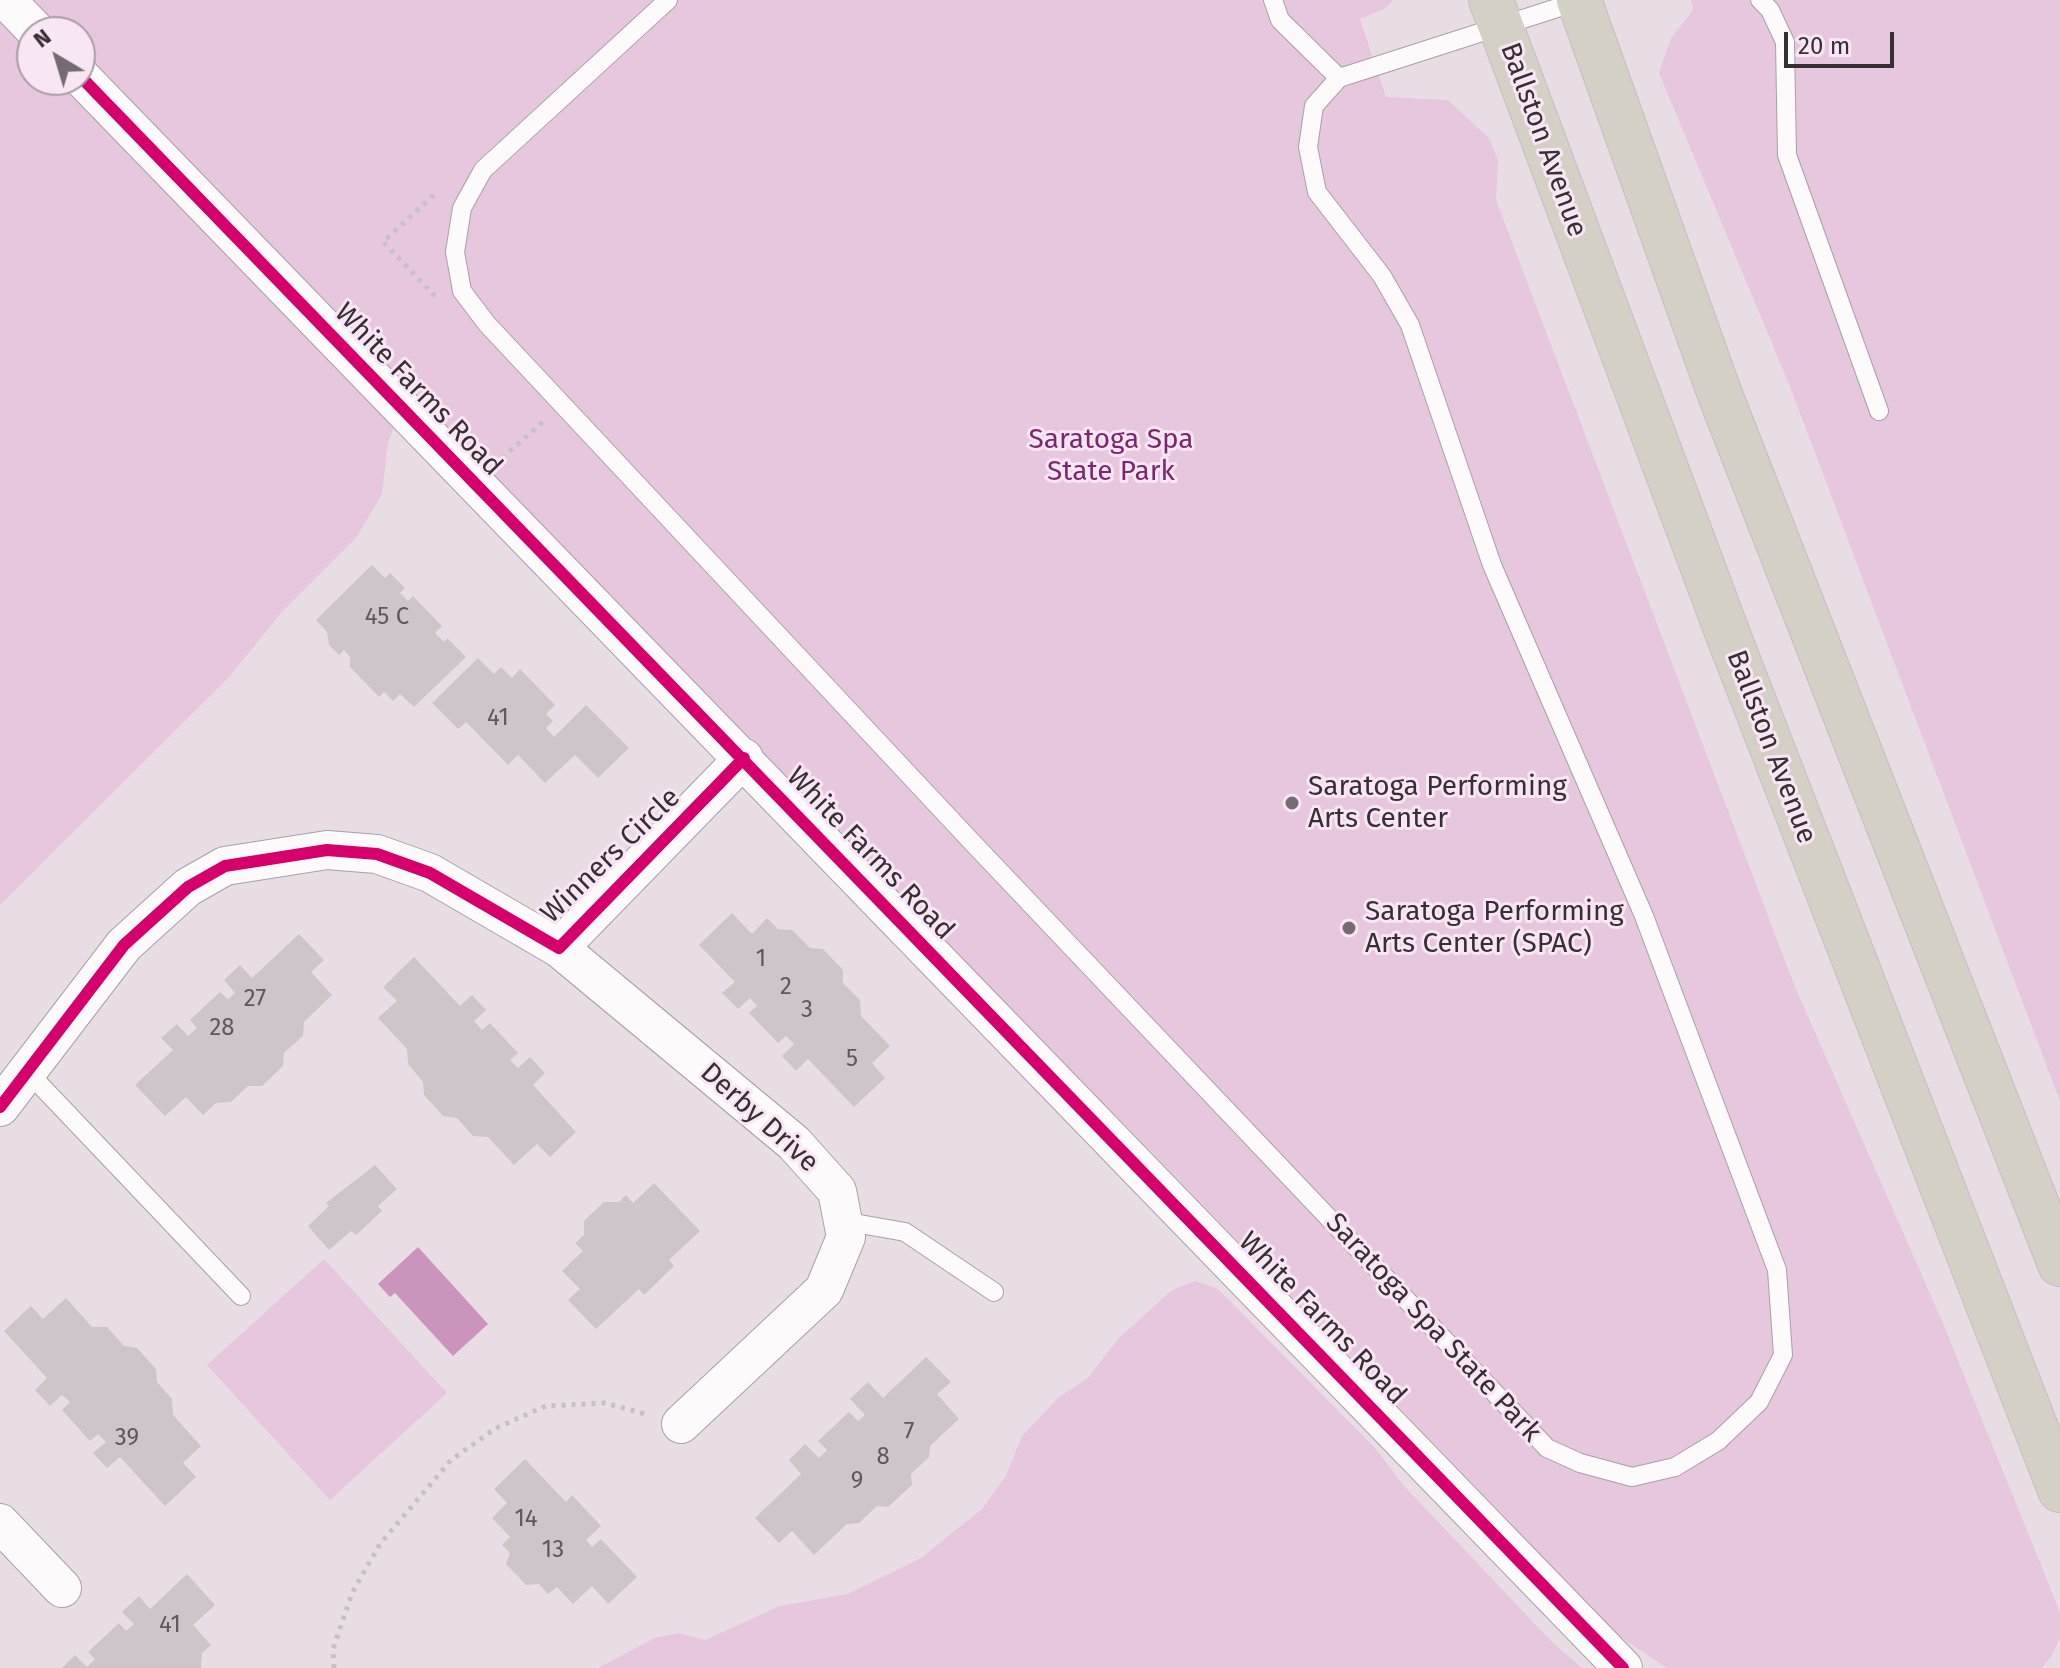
<!DOCTYPE html>
<style>
body{margin:0}
#map{position:relative;width:2060px;height:1668px;overflow:hidden;background:#e8dde5;font-family:"Fira Sans",sans-serif}
canvas{display:block}
.north{position:absolute;left:16px;top:16px;width:80px;height:80px;box-sizing:border-box;background:#f9e6f4;border:2px solid #ab9da7;border-radius:50%;rotate:322deg;font-size:22px;font-weight:700;line-height:32px;text-align:center;color:#362f34}
.north::after{content:'';display:block;margin:auto;width:28px;height:36px;background:#746c72;clip-path:polygon(50% 0,100% 100%,50% 72%,0 100%)}
.scale{position:absolute;left:1784px;top:32px;width:110px;height:36px;box-sizing:border-box;border:4px solid #362f34;border-top:0;padding-left:10px;font-size:24px;line-height:28px;white-space:nowrap;color:#362f34;-webkit-text-stroke:6px #f9e6f4;paint-order:stroke}
</style>
<div id="map">
<canvas width="2060" height="1668"></canvas>
<div class="north">N</div>
<div class="scale">20 m</div>
</div>
<script>
const ctx = document.querySelector('canvas').getContext('2d');
ctx.lineJoin = 'round';
function paint(path, color) { ctx.fillStyle = color; ctx.fill(path, 'evenodd'); }
const toPath = rows => new Path2D(rows.map(r => 'M' + r).join(''));
function stroke(path, color, width, dash) { ctx.strokeStyle = color; ctx.lineWidth = width; ctx.lineCap = dash ? 'butt' : 'round'; ctx.setLineDash(dash || []); ctx.stroke(path); }
function label(font, color, halo, rows, align = 'center') {
  ctx.font = font + ' "Fira Sans",sans-serif'; ctx.lineWidth = 6; ctx.setLineDash([]); ctx.textBaseline = 'middle'; ctx.strokeStyle = halo; ctx.fillStyle = color; for (const [text, x, y, turn = 0] of rows) {
    ctx.save(); ctx.translate(x, y); ctx.rotate((+turn || 0) * Math.PI / 180); ctx.textAlign = isNaN(turn) ? turn : align; if (halo) ctx.strokeText(text, 0, 0); ctx.fillText(text, 0, 0); ctx.restore();
  }
}
const green = toPath([
 [33,0,1393,0,1386,8,1360,19,1386,97,1448,100,1489,138,1498,160,1496,200,1795,987,1942,1321,2060,1612,2060,1638,2051,1657,2041,1668,1667,1668,1613,1632,1573,1597,1509,1521,1144,1144,621,618,609,594,457,450,397,420,388,442,382,494,356,538,281,613,230,676,0,905,0,9,30,5],
 [32,32,80,32,80,80,32,80],
 [1691,0,2060,0,2060,1101,1789,384,1659,73,1671,38,1693,10],
 [324,1259,447,1393,330,1500,207,1365],
 [1195,1281,1218,1289,1374,1447,1405,1487,1552,1642,1582,1668,598,1668,655,1638,678,1633,705,1640,780,1606,848,1594,921,1558,982,1509,1006,1476,1022,1436,1059,1397,1088,1378,1119,1338,1172,1290]
]);
const water = toPath([
 [418,1247,488,1324,453,1356,395,1293,390,1297,378,1284]
]);
const building = toPath([
 [372,565,385,578,390,573,405,588,400,593,408,601,413,596,442,626,435,633,444,642,447,638,466,657,414,707,400,694,393,701,384,692,379,697,350,667,350,657,344,650,339,655,329,645,327,632,316,620],
 [478,658,494,674,501,667,512,678,520,669,555,705,546,714,553,721,546,728,554,737,586,705,629,748,598,778,575,755,545,783,518,755,508,765,466,722,458,729,432,703],
 [732,913,752,934,767,918,778,929,792,930,810,948,823,949,843,970,843,983,860,1000,861,1016,890,1046,872,1063,885,1078,854,1107,808,1059,796,1071,782,1056,794,1044,786,1036,778,1043,749,1013,757,1006,750,998,738,1009,722,993,735,982,699,945],
 [299,934,324,960,311,972,332,995,304,1022,303,1036,284,1053,283,1066,262,1086,248,1086,231,1102,216,1103,203,1115,186,1097,165,1116,135,1085,173,1050,161,1038,177,1024,188,1036,197,1028,190,1020,220,992,228,999,235,993,224,980,240,965,252,978],
 [414,957,460,1006,472,995,486,1010,474,1021,482,1030,490,1023,518,1053,510,1060,518,1068,530,1057,545,1073,533,1085,576,1132,550,1157,537,1144,514,1165,488,1137,473,1136,457,1118,443,1116,424,1095,423,1082,408,1064,407,1049,378,1018,397,1001,383,987],
 [375,1165,397,1189,378,1206,382,1211,356,1235,351,1231,329,1250,308,1226,329,1206,326,1203],
 [654,1183,700,1231,669,1260,674,1266,644,1295,639,1289,596,1329,568,1300,580,1289,562,1271,583,1251,575,1243,584,1235,584,1221,604,1202,619,1202,626,1195,633,1203],
 [66,1298,92,1327,107,1327,124,1346,137,1348,156,1369,157,1382,172,1399,173,1415,201,1446,183,1463,196,1477,165,1506,120,1457,107,1468,93,1453,106,1442,98,1434,90,1441,62,1410,70,1402,62,1395,50,1406,35,1390,47,1378,4,1331,31,1306,43,1319],
 [926,1357,951,1382,937,1394,959,1419,930,1446,929,1457,911,1474,912,1485,888,1507,877,1506,859,1523,847,1524,814,1555,792,1531,779,1543,755,1518,801,1474,789,1460,805,1444,819,1458,827,1450,818,1441,849,1412,858,1421,865,1415,850,1399,868,1382,883,1398],
 [525,1459,566,1502,572,1495,601,1526,586,1540,592,1547,601,1539,637,1577,608,1604,592,1586,573,1604,557,1587,548,1594,539,1584,526,1585,506,1564,510,1553,502,1545,510,1537,492,1518,507,1503,494,1489],
 [187,1574,215,1605,193,1625,211,1645,202,1653,201,1668,62,1668,75,1655,87,1667,95,1659,88,1652,119,1623,126,1631,134,1624,122,1612,139,1596,150,1609]
]);
const path = toPath([
 [435,296,383,242,438,191],
 [502,458,543,422],
 [334,1668,333,1649,352,1593,380,1544,451,1460,496,1428,546,1406,605,1403,649,1415]
]);
const lane = toPath([
 [668,0,483,170,462,208,455,252,462,291,487,324,970,840,1547,1448,1580,1463,1632,1477,1675,1467,1718,1441,1759,1402,1783,1355,1777,1270,1644,916,1492,565,1410,325,1382,276,1317,192,1308,147,1314,106,1339,78,1579,1],
 [1273,0,1280,20,1339,78],
 [1760,0,1770,10,1785,42,1787,155,1879,411],
 [26,1070,241,1296],
 [843,1221,905,1232,994,1292]
]);
const street = toPath([
 [6,0,37,32],
 [80,76,1623,1668],
 [559,948,794,1143,837,1191,846,1237,824,1290,681,1424],
 [0,1107,124,945,188,887,225,866,327,850,377,854,430,873,559,948,744,758],
 [0,1523,62,1588]
]);
const highway = toPath([
 [1491,0,1727,632,2060,1490],
 [1579,0,1719,392,2060,1264]
]);
const cycleway = toPath([
 [80,76,1623,1668],
 [0,1107,124,945,188,887,225,866,327,850,377,854,430,873,559,948,744,758]
]);
const markers = [
 [1292,803,8,"#746c72"],
 [1349,928,8,"#746c72"]
];
const numberNames = [
 ["45 C",387,617],
 ["41",498,718],
 ["1",761,959],
 ["2",786,987],
 ["27",255,999],
 ["3",807,1010],
 ["28",222,1028],
 ["5",852,1059],
 ["7",909,1432],
 ["39",127,1438],
 ["8",883,1457],
 ["9",857,1481],
 ["14",526,1519],
 ["13",553,1550],
 ["41",170,1625]
];
const streetNames = [
 ["Ballston Avenue",1543,140,70],
 ["White Farms Road",418,390,46],
 ["Ballston Avenue",1771,747,69],
 ["White Farms Road",870,854,46],
 ["Winners Circle",611,856,-44],
 ["Derby Drive",759,1118,42],
 ["White Farms Road",1322,1319,46],
 ["Saratoga Spa State Park",1433,1328,47]
];
const parkNames = [
 ["Saratoga Spa",1111,440],
 ["State Park",1111,472]
];
const poiNames = [
 ["Saratoga Performing",1308,787],
 ["Arts Center",1308,819],
 ["Saratoga Performing",1365,912],
 ["Arts Center (SPAC)",1365,944]
];
paint(green, '#e6c7dd');
paint(water, '#ca94bd');
paint(building, '#cec5cb');
stroke(lane, '#a8a0a6', 20);
stroke(street, '#a8a0a6', 40);
stroke(highway, '#c3bec1', 46);
stroke(path, '#c6c2c4', 5, [4, 6]);
stroke(lane, '#fcfafb', 18);
stroke(street, '#fcfafb', 38);
stroke(highway, '#d4d0c6', 44);
stroke(cycleway, '#d6006c', 12);
for (const [x, y, r, color] of markers) { const dot = new Path2D(); dot.arc(x, y, r, 0, 2 * Math.PI); ctx.fillStyle = color; ctx.fill(dot); stroke(dot, '#f9e6f4', 3); }
label('24px', '#5e575c', null, numberNames);
label('28px', '#362f34', '#f9e6f4', streetNames);
label('28px', '#7d266d', '#f9e6f4', parkNames);
label('28px', '#362f34', '#f9e6f4', poiNames, 'left');
</script>
